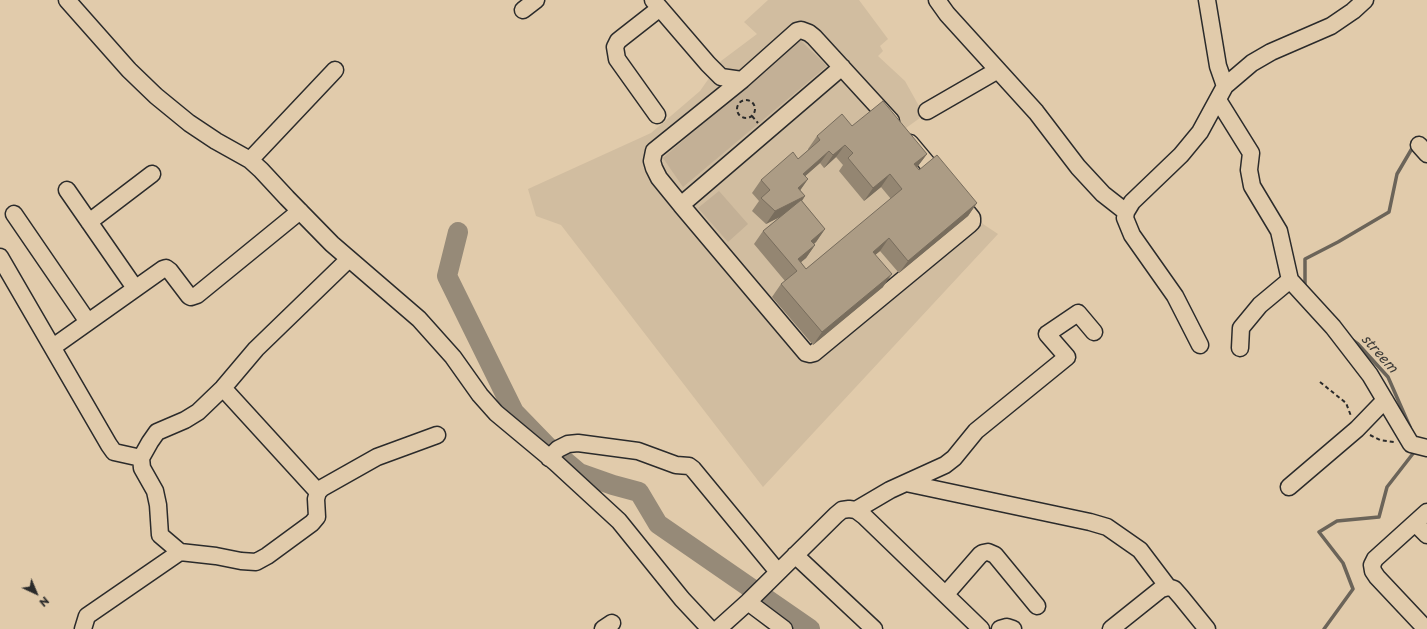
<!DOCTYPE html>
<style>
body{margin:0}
#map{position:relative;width:1427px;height:629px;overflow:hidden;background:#e1cbab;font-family:"Playpen Sans",sans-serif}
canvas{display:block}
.north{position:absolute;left:16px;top:573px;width:40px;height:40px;-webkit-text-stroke:3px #e1cbab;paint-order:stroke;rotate:136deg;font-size:11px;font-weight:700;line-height:16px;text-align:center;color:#2b2b2b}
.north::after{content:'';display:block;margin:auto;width:14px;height:18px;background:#2b2b2b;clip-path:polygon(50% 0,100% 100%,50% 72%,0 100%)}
</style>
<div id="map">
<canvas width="1427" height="629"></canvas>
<div class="north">N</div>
</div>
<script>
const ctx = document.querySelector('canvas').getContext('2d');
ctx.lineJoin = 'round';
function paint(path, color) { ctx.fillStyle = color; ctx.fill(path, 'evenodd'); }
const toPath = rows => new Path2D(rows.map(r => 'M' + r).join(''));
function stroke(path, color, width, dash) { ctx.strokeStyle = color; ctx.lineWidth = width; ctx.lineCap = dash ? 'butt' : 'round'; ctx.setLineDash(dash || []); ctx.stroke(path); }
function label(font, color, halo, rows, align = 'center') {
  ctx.font = font + ' "Playpen Sans",sans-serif'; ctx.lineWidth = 3; ctx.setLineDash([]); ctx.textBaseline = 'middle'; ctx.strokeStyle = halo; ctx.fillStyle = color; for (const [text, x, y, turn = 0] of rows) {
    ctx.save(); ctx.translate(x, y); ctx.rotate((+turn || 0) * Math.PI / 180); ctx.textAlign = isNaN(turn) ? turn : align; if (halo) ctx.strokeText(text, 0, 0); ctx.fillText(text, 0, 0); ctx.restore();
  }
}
const built = toPath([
 [768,0,859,0,888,39,880,46,883,51,878,56,905,81,924,115,906,128,983,224,998,234,763,487,561,225,536,216,528,189,651,133,700,91,721,61,757,34,744,22]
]);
const green = toPath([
 [800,40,827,66,683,187,663,158],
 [719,191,748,224,728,242,698,208]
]);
const stream = toPath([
 [1305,288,1305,259,1338,242,1389,212,1397,174,1414,145],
 [1351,339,1358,344,1388,377,1410,427],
 [1324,629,1353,589,1343,563,1319,532,1337,521,1379,517,1387,487,1415,451]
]);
const river = toPath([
 [458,232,447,276,514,412,547,446,579,473,613,485,639,492,658,524,810,629]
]);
const path = toPath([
 '737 109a9 9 0 1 1 18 0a9 9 0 1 1-18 0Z',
 [752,116,758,123],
 [1320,382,1346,403,1351,416],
 [1370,435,1380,440,1394,442]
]);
const minor = toPath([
 [67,0,129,70,156,96,189,123,216,141,250,160,261,170,287,198,332,244,419,319,453,357,480,395,496,413,556,463,619,521,682,599,710,629],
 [653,0,708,64,721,77,742,80,797,31,801,30,809,33,814,37,891,121],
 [937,0,947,14,1036,112,1078,167,1103,194,1126,212],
 [1207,0,1218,66,1225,86,1252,63,1271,52,1331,26,1353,11,1365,0],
 [523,10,536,0],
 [742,80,654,151,652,161,654,168,659,178,681,205,842,67],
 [1218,100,1251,153,1249,170,1252,186,1279,231,1290,280,1260,305,1241,328,1240,348],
 [927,111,998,70],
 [657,115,617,59,615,47,618,41,623,37,660,8],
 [910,143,941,180],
 [1419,145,1427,154],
 [250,160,335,70],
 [67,190,135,288],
 [681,205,806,353,810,354,814,353,969,225,972,222,972,218,956,198],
 [14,214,88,322],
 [89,222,152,174],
 [0,257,109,445,114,452,141,458],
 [349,259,256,349,223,388,198,412,185,420,157,432,150,442,141,458,142,468,155,491,158,505,160,535,180,552,216,556,241,561,256,562,267,556,312,523,317,517,316,499,318,492,322,488,377,457,437,435],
 [1290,280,1333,327,1370,375,1411,444,1427,448],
 [1200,345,1175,296,1132,235,1125,218,1126,212,1132,202,1181,155,1200,132,1225,86],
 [53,347,163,269,166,268,170,271,189,296,191,297,197,295,300,211],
 [223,388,318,492],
 [549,458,558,449,568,444,578,443,638,451,676,465,689,466,693,469,778,572],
 [906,483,1090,522,1107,527,1140,550,1168,587],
 [1289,487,1357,429,1385,400],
 [856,510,890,490,945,465,954,458,976,431,1067,357,1047,334,1078,313,1094,332],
 [1415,523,1427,535],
 [795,555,874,629],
 [946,594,980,555,983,553,988,552,995,555,1037,606],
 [748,602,784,629],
 [83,629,87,616,180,552],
 [603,629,612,623],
 [718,629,748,602,836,515,842,510,849,509,856,510,864,516,981,629],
 [1000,629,1007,627,1013,629],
 [1111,629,1161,589,1168,587,1174,589,1181,597,1207,629],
 [1426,629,1377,577,1373,571,1372,565,1375,559,1427,512]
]);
const wall = toPath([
 [852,126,927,154,917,167,919,170,977,203,968,216,899,273,880,251,875,255,883,287,813,345,772,297,781,284,785,281,754,244,763,231,781,216,766,224,752,211,759,201,752,193,761,180,798,159,808,150,808,149,817,136],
 [836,157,843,165,839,171,864,201,881,187,891,199,806,269,801,262,806,258,815,245,814,244,816,242,825,229,802,201,805,196,800,190,808,179,805,176,820,163,824,168]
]);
const shadedWall = toPath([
 [845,145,836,157,824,168,833,155],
 [829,151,820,163,794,186,803,174],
 [927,154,918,166,905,177,914,164],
 [890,174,881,187,864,201,873,188],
 [808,179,799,192,798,188],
 [805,196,796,209,766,224,775,211],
 [977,203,968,216,899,273,908,261],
 [825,229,816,242,802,254,811,241],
 [889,238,880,251,864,264,873,252],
 [815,245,806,258,794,268,798,259],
 [892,274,883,287,813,345,822,332]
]);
const building = toPath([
 [883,101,927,154,914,164,919,170,937,155,977,203,908,261,889,238,873,252,892,274,822,332,781,284,797,271,763,231,801,200,825,229,811,241,815,245,798,259,806,269,902,189,890,174,873,188,848,158,853,153,845,145,833,155,829,151,803,174,808,179,798,188,805,196,775,211,761,198,770,190,761,180,793,152,798,159,820,140,817,136,842,114,852,126,883,101]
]);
const waterNames = [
 ["streem",1379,354,48]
];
paint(built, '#d1bda0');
paint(green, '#c3b096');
stroke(stream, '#6b6459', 3.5);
stroke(river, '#968a78', 20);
stroke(minor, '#2b2b2b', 19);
stroke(path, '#2b2b2b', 2, [4, 3]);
stroke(minor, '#e1cbab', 16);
paint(wall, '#948672');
paint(shadedWall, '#786d5d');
paint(building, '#ac9c85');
stroke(building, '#786d5d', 1);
label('italic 14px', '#403e3a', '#e1cbab', waterNames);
</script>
